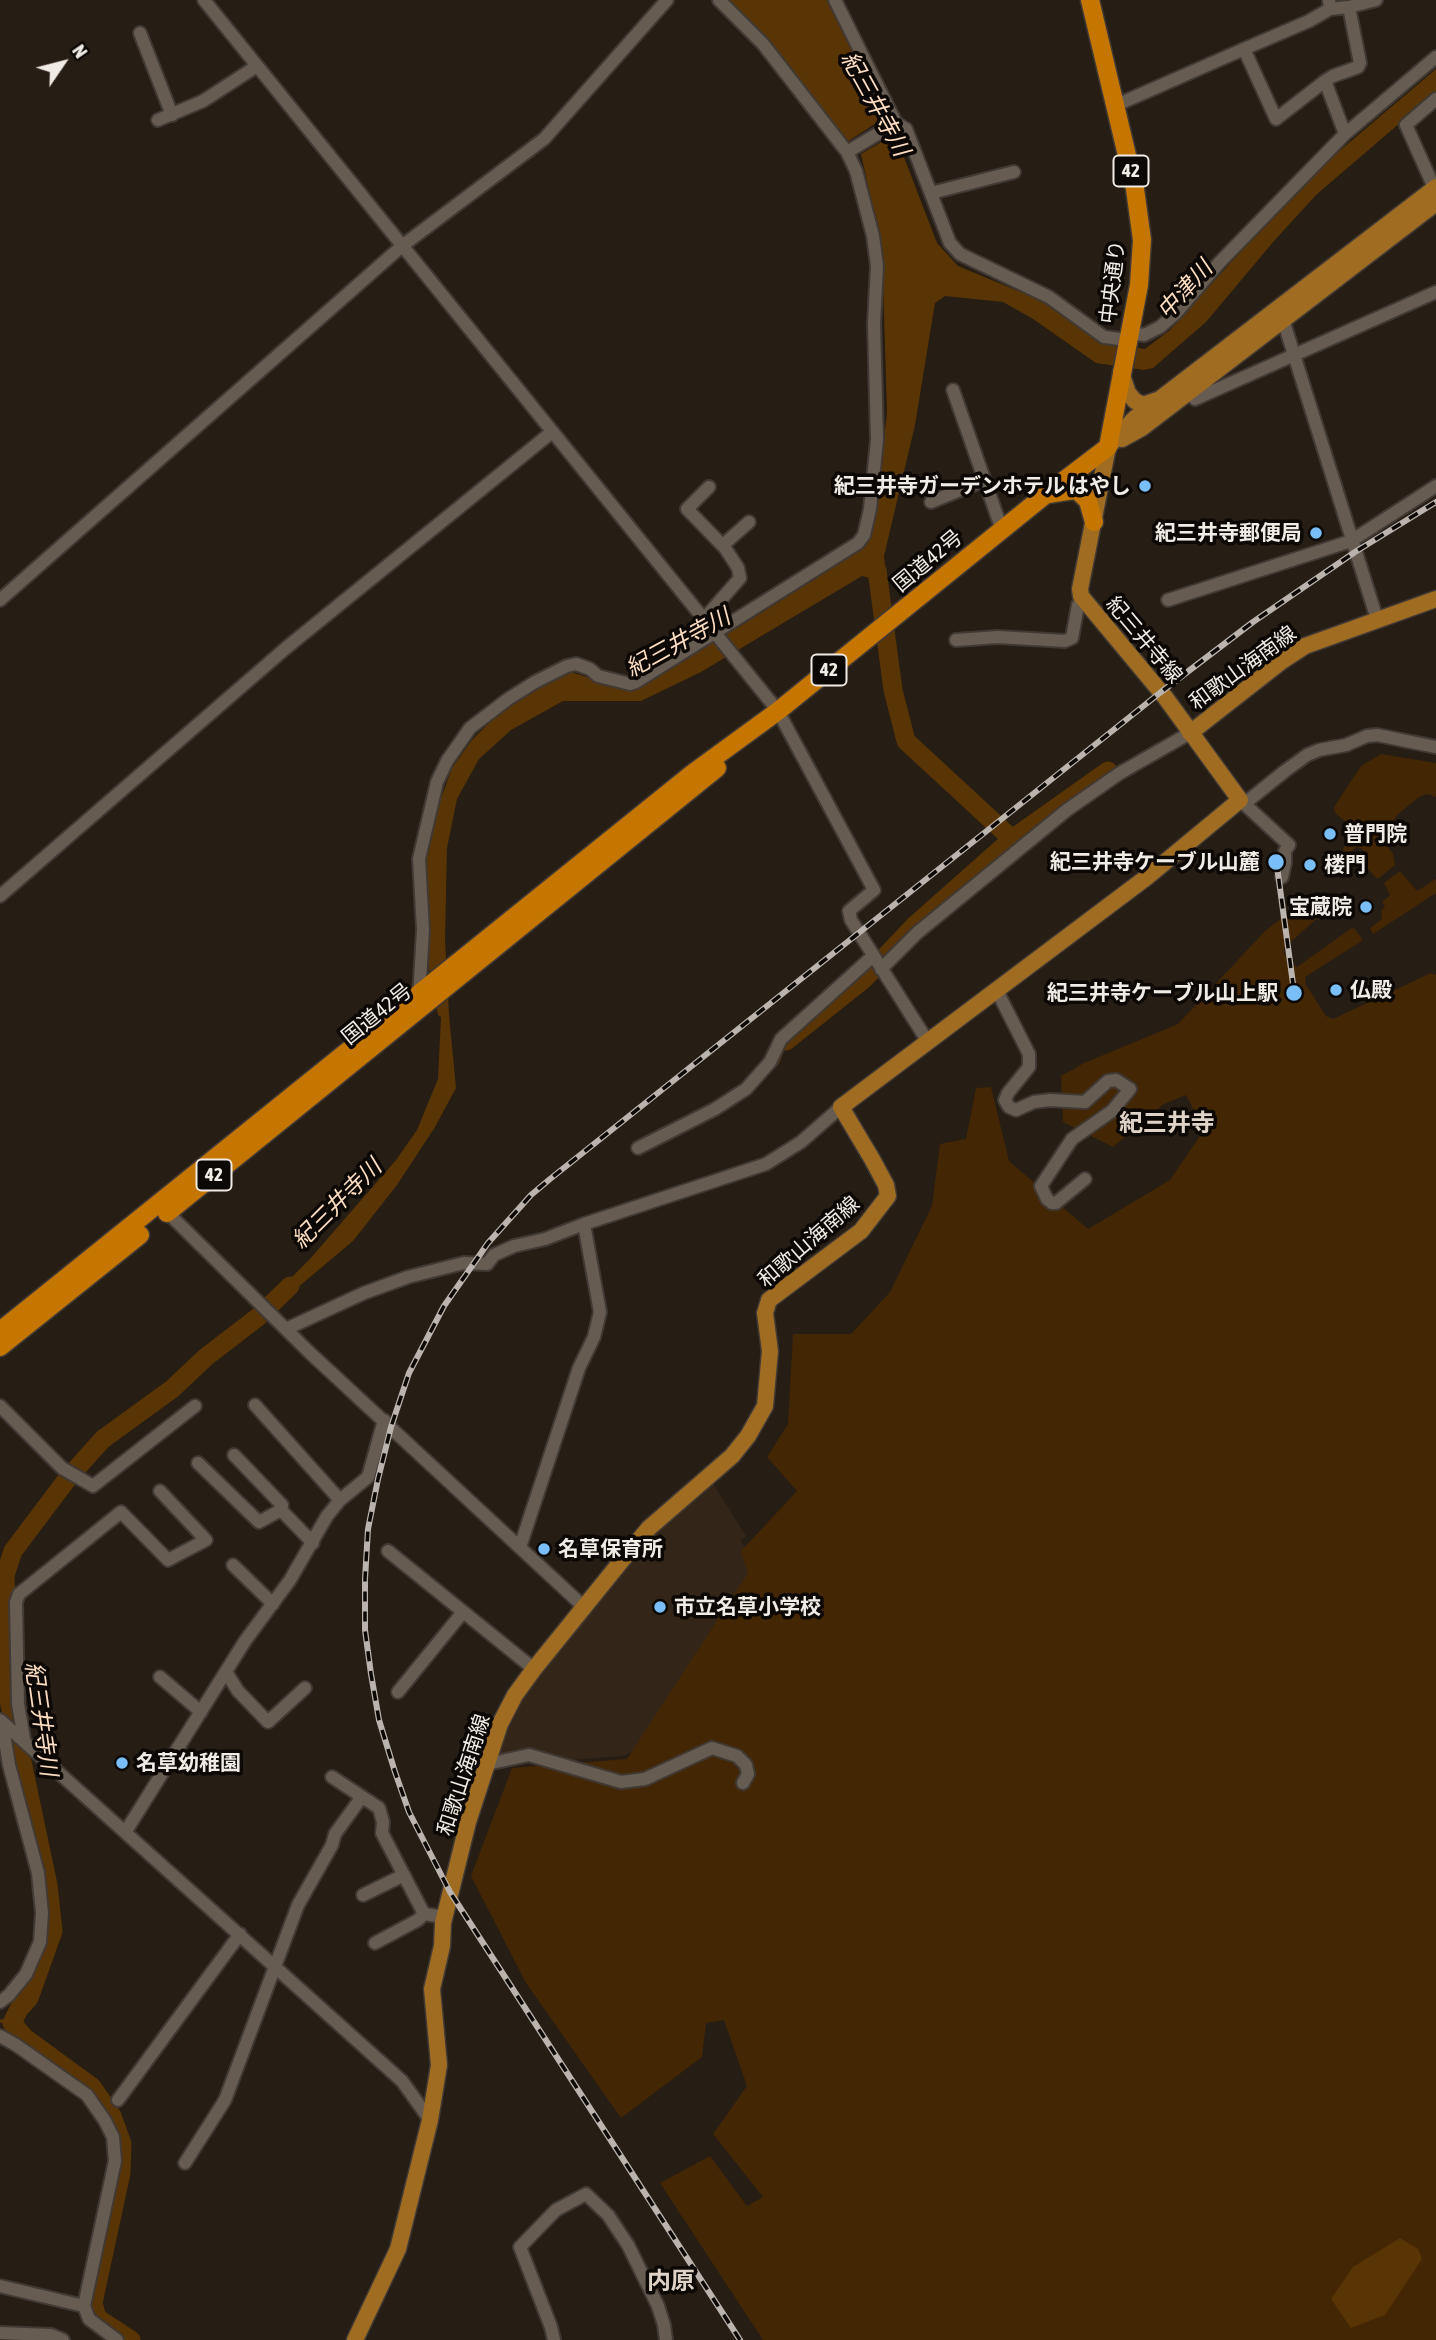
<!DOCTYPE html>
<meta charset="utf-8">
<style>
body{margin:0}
#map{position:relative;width:1436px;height:2340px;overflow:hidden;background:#261d14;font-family:"Asap Condensed",sans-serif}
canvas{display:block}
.north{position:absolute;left:28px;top:28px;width:70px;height:70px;-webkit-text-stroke:5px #0c0805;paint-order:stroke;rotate:55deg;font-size:19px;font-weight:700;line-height:28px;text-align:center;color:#f1ebe5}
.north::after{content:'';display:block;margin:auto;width:24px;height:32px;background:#f1ebe5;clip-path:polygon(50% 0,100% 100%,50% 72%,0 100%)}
</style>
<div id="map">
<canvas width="1436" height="2340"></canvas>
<div class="north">N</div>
</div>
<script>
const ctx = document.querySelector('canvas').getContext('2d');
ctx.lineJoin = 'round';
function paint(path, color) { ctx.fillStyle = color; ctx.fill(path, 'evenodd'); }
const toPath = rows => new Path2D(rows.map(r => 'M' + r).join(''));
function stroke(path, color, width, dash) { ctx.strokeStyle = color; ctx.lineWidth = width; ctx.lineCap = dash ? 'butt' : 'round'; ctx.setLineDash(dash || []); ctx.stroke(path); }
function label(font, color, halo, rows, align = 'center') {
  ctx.font = font + ' "Asap Condensed","Noto Sans JP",sans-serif'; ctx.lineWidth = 7; ctx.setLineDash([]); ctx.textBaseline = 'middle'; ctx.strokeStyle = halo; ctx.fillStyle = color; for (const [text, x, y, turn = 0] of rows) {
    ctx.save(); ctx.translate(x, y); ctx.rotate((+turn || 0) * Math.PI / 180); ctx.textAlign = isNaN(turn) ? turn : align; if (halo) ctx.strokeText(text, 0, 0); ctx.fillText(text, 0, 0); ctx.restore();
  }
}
const built = toPath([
 [711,1480,746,1536,741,1541,752,1559,738,1605,654,1739,624,1756,571,1760,536,1753,497,1758,502,1732,521,1693,638,1547]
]);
const green = toPath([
 [1381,754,1436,763,1436,797,1427,794,1419,797,1397,815,1388,831,1388,847,1393,854,1395,865,1379,878,1376,878,1367,868,1368,857,1361,848,1356,847,1345,857,1341,855,1351,830,1347,823,1335,813,1334,807,1361,766],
 [1400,871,1417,891,1436,879,1436,893,1373,934,1370,928,1382,919,1381,911,1385,906,1382,902,1390,895,1384,883],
 [1310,896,1316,896,1325,907,1324,912,1284,948,1284,953,1293,965,1297,967,1350,929,1354,928,1361,937,1362,941,1305,977,1306,985,1326,1016,1333,1019,1431,973,1436,975,1436,2340,763,2340,660,2183,710,2156,747,2206,763,2197,713,2134,747,2086,724,2020,706,2023,702,2057,621,2118,526,1983,471,1876,512,1768,627,1759,748,1573,741,1551,797,1491,767,1457,788,1424,793,1334,851,1334,890,1292,932,1206,940,1144,966,1139,976,1088,991,1087,1009,1161,1088,1229,1170,1180,1204,1130,1186,1095,1164,1104,1113,1147,1063,1122,1061,1076,1084,1063,1178,1024,1265,931]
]);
const water = toPath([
 [728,0,827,0,884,118,847,142,757,28],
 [1436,69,1436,92,1316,195,1274,241,1206,322,1153,368,1144,370,1096,363,1033,319,1003,302,945,296,935,303,915,425,884,556,888,592,874,598,870,578,862,576,701,672,641,701,563,701,511,730,479,759,457,799,447,848,445,939,449,1015,456,1088,435,1127,397,1185,353,1241,272,1309,269,1300,309,1260,396,1160,417,1130,438,1079,441,1017,438,1015,428,963,425,867,438,807,452,768,472,740,510,702,570,672,631,690,739,627,865,547,873,531,887,413,882,248,861,154,895,134,937,243,958,266,1040,300,1101,341,1145,349,1170,330,1304,181],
 [1400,2238,1418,2249,1422,2259,1385,2315,1351,2328,1331,2299,1353,2267]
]);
const stream = toPath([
 [772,1068,778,1062,783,1048],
 [0,2021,12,2023]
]);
const river = toPath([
 [877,570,893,690,906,741,1012,839],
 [786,1041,864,979,915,925,1012,839,1108,771],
 [131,2340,97,2318,93,2303,121,2173,122,2144,112,2116,92,2087,25,2038,12,2023,19,2009,29,1998,53,1931,48,1885,9,1700,5,1575,13,1551,68,1478,103,1439,172,1389,206,1357,258,1317,290,1286]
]);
const minor = toPath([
 [204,0,778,711,874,890,849,911,851,920,928,1042],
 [835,0,896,123,906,129,950,243,960,254,1049,297,1104,337,1128,340],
 [1349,7,1376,0],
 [140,33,172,115],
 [1244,49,1309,21,1330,9,1329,0],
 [1325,81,1333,76,1358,67,1360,63,1349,7,1330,9],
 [1436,99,1406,125,1436,192],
 [1114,106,1244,49,1276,119,1325,81,1345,134],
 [158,120,203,101,257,66],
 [847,152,896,123],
 [931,193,1014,172],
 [1276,314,1285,326,1377,619],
 [1129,333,1144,335,1160,327,1176,313,1219,263,1345,134,1436,57],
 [953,390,1002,530],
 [1189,392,1195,399,1436,292],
 [931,502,985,480],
 [723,545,749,522],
 [0,600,402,246,544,139,667,0],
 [1168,600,1351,541,1436,486],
 [704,619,740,578,738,568,725,548,687,509,709,487],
 [956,640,998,637,1065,641,1072,638,1078,605,1084,601],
 [1240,800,1289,845,1285,851,1285,863,1282,877],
 [1244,804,1285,771,1307,755,1319,750,1346,745,1367,736,1377,735,1436,747],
 [0,896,286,648,552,432],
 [881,969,917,933,1067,810,1120,773,1190,733],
 [997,991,1029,1054,1029,1067,1008,1093,1005,1100,1009,1107,1016,1110,1034,1102,1050,1100,1085,1102,1108,1081,1116,1080,1130,1089,1112,1111,1072,1139,1041,1186,1047,1199,1052,1203,1056,1203,1085,1179],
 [419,997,423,930,419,859,437,782,447,761,470,728,508,699,535,682,567,666,576,664,590,669,598,676,630,684,636,682,858,543,864,535,870,509,877,440,874,323,877,266,873,236,856,171,847,152,763,44,719,0],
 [638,1148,715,1109,746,1089,770,1062,781,1039,873,956],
 [164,1209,309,1352,584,1607],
 [286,1329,364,1293,408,1277,464,1263,487,1264,494,1255,514,1246,545,1239,584,1224,766,1164,801,1142,841,1107],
 [255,1405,340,1500],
 [0,1406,62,1468,93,1486,195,1406],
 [234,1455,282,1505,281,1510,313,1543],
 [198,1463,259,1522,281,1510],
 [520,1547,579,1368,594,1337,600,1312,584,1224],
 [388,1551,534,1669],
 [233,1565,273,1604],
 [226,1672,238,1691,268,1722,305,1688],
 [160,1677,201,1712],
 [398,1692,463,1612],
 [0,1720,402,2081,430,2120],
 [24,1739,18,1704,16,1602,19,1594,121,1512,168,1560,206,1540,160,1491],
 [487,1764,529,1755,621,1782,645,1779,712,1748,737,1756,746,1765,748,1774,743,1783],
 [332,1777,379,1808,383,1822,382,1833,424,1914,445,1917],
 [126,1831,245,1641,290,1580,327,1516,340,1500,368,1477,384,1420],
 [363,1895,404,1875],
 [375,1943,418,1920,424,1914],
 [0,2002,9,1995,26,1974,40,1942,42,1913,38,1873,9,1765,2,1722],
 [0,2036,16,2045,87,2095,105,2121,113,2137,115,2161,84,2306,0,2286],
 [118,2100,240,1934],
 [185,2163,225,2100,298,1905,332,1845,335,1834,361,1798],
 [84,2306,89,2319,117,2340],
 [0,2333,51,2335,63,2340],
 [554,2340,551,2327,520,2247,556,2210,586,2194,608,2215,628,2245,658,2306,664,2325,666,2340]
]);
const major = toPath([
 [1121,372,1128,393,1135,401,1143,405,1157,400],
 [1122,439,1142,428,1436,203],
 [1108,447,1135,418,1436,187],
 [1190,733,1282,661,1305,646,1436,599],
 [355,2340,398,2249,430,2120,439,2065,432,1989,442,1946,443,1923,468,1822,500,1724,515,1695,534,1669,623,1559,649,1528,732,1456,748,1436,765,1406,770,1351,765,1313,769,1300,861,1231,888,1196,886,1185,872,1159,841,1107,1147,877,1240,800,1165,697,1081,596,1080,589,1108,447]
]);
const highway = toPath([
 [1048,494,1074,490,1079,492,1088,501,1094,522],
 [167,1213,717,768],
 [0,1331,693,773,778,711,1045,495,1108,447,1139,285,1142,240,1135,189,1090,0],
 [0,1347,140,1235]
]);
const rail = toPath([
 [1276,859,1294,991],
 [740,2340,450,1892,409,1812,395,1772,379,1720,371,1674,365,1630,365,1579,368,1529,378,1479,391,1427,409,1373,444,1306,488,1243,531,1195,550,1179,1161,692,1253,622,1355,552,1436,502]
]);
const markers = [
 [1145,486,7,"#7abef8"],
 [1316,533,7,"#7abef8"],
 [1330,834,7,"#7abef8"],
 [1276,862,9,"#7abef8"],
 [1310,865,7,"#7abef8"],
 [1366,907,7,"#7abef8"],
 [1336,990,7,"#7abef8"],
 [1294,993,9,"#7abef8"],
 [544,1549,7,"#7abef8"],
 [660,1607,7,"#7abef8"],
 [122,1763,7,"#7abef8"]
];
const shields = [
 [1131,171,35],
 [829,670,35],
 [214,1175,35]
];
const shieldNames = [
 ["42",1131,171],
 ["42",829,670],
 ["42",214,1175]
];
const streetNames = [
 ["中央通り",1113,282,-83],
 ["国道42号",928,561,-40],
 ["紀三井寺線",1144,640,50],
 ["和歌山海南線",1243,668,-36],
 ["国道42号",377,1014,-39],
 ["和歌山海南線",809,1242,-41],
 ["和歌山海南線",464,1775,-72]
];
const poiNames = [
 ["紀三井寺ガーデンホテル はやし",1131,486,"right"],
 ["紀三井寺郵便局",1302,533,"right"],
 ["普門院",1344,834],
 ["紀三井寺ケーブル山麓",1260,862,"right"],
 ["楼門",1324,865],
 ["宝蔵院",1352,907,"right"],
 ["仏殿",1350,990],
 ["紀三井寺ケーブル山上駅",1278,993,"right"],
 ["名草保育所",558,1549],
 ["市立名草小学校",674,1607],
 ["名草幼稚園",136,1763]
];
const waterNames = [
 ["紀三井寺川",875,104,61],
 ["中津川",1185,290,-48],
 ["紀三井寺川",678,643,-29],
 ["紀三井寺川",337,1204,-45],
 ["紀三井寺川",41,1719,82]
];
const quarterNames = [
 ["紀三井寺",1167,1123],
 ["内原",671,2281]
];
paint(built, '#332517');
paint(green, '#432604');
paint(water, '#593404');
stroke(stream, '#593404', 3.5);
stroke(river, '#593404', 19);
stroke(minor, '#403934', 16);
stroke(major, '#403934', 19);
stroke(highway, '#403934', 21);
stroke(minor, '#675c52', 12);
stroke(major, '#9f6c21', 16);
stroke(highway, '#c57600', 18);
stroke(rail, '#bbb4ae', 6);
stroke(rail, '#0c0805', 3.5, [10]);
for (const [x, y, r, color] of markers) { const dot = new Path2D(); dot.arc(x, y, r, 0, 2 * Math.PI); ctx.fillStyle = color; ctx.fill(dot); stroke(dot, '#0c0805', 2.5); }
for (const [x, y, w] of shields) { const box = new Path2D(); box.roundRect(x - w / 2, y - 15.5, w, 31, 5); ctx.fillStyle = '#0c0805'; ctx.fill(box); stroke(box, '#f1ebe5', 2); }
label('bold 19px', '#f1ebe5', null, shieldNames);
label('21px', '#f1ebe5', '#0c0805', streetNames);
label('bold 21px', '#f1ebe5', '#0c0805', poiNames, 'left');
label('italic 23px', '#fcddc1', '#0c0805', waterNames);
label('bold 24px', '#dfd3c7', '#0c0805', quarterNames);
</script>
